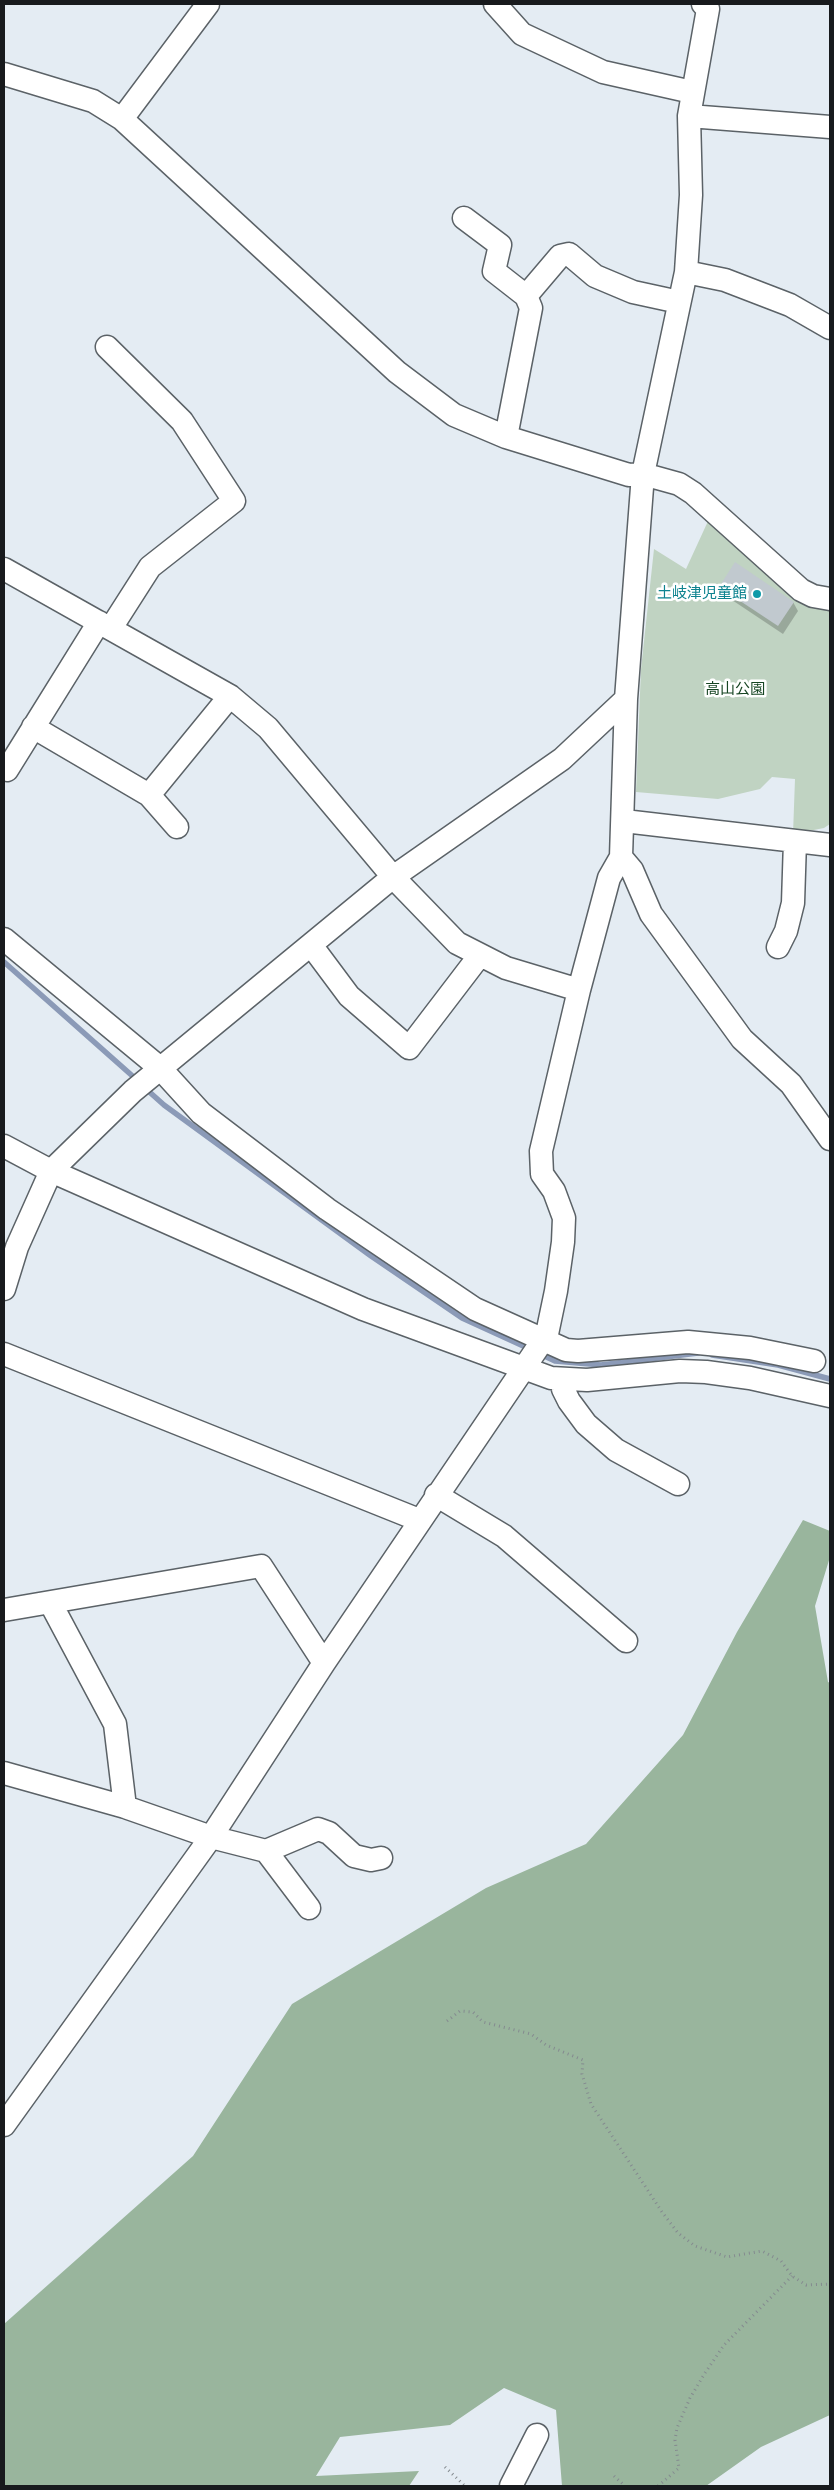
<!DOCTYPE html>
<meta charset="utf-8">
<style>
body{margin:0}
#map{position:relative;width:834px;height:2490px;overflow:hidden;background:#e4ecf3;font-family:Roboto,sans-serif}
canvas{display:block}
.frame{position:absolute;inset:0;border:5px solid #181a1d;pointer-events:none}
</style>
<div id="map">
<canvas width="834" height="2490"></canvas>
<div class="frame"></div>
</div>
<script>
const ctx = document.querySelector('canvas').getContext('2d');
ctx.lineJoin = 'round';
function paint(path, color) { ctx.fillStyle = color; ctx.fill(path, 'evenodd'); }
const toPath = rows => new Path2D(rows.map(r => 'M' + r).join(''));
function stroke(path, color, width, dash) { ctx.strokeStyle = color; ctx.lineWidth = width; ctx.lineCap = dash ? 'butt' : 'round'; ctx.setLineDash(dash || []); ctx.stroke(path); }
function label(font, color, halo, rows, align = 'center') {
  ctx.font = font + ' Roboto,"Noto Sans JP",sans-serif'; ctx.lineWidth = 5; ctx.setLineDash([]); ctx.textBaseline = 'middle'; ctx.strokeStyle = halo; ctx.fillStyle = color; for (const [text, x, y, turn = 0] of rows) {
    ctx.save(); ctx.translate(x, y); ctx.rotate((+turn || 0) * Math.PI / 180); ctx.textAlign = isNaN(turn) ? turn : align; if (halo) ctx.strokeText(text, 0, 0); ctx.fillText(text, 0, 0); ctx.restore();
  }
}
const green = toPath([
 [709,519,830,605,830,824,824,828,793,834,795,779,772,777,760,789,718,799,636,792,641,669,654,549,686,569]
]);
const forest = toPath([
 [803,1520,830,1531,830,1557,815,1606,828,1682,830,1683,830,2415,761,2447,706,2486,562,2486,556,2410,504,2388,450,2425,340,2437,316,2476,419,2471,409,2486,4,2486,4,2324,193,2156,292,2004,486,1888,586,1844,683,1735,737,1632]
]);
const shadow = toPath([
 [721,587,793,602,798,611,783,634,726,596]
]);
const stream = toPath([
 [4,962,137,1080],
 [145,1088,164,1105,371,1256,462,1318,532,1350],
 [540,1354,555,1361,601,1365,698,1353],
 [712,1355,778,1365,830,1379]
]);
const building = toPath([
 [735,562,794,602,778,626,719,587]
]);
const path = toPath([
 [447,2021,460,2011,473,2012,483,2022,531,2034,546,2045,583,2060,582,2074,591,2104,662,2212,678,2233,695,2246,727,2257,762,2251,781,2261,792,2276,806,2285,830,2284],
 [445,2467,465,2486],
 [614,2476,625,2486],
 [658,2486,679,2468,675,2440,677,2428,690,2398,705,2373,724,2345,792,2276]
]);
const minor = toPath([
 [495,4,522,34,603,72,692,92],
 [4,74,93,101,122,119,397,372,454,415,506,437,629,475,643,474,679,484,693,493,801,590,813,596,830,599],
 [689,116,830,127],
 [122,119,208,4],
 [464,218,500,245,494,271,526,296,531,308,506,437],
 [686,272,725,280,790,305,830,328],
 [526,296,560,256,569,254,595,276,633,292,679,302],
 [107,347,182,421,234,501,150,567,111,628],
 [4,569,230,696,268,728,393,877,457,943,506,968,579,990],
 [33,727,149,795,177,827],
 [7,770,99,622],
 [149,795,230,696],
 [624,821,830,845],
 [621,857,632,870,651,914,742,1039,791,1084,830,1139],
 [4,939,160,1068,201,1113,327,1209,475,1309,566,1350,578,1351,688,1342,750,1348,814,1361],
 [311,945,349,996,409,1048,480,955],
 [778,947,786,931,793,903,795,841],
 [4,1146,51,1171,363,1309,551,1378,587,1380,680,1371,706,1372,750,1378,830,1396],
 [4,1289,17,1247,51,1171,133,1091,393,877,562,759,626,699],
 [4,1354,419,1520],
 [562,1379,563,1389,569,1401,586,1424,616,1450,678,1484],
 [436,1495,504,1536,626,1641],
 [51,1604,115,1724,125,1807],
 [4,1610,261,1566,324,1663],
 [4,1773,125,1807,211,1837,266,1851,309,1908],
 [266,1851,318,1829,329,1833,354,1856,371,1860,381,1858],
 [4,2125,211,1837,324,1663,547,1334,556,1291,563,1242,564,1218,554,1191,542,1174,541,1151,579,990,609,878,621,857,626,699,643,474,686,272,691,195,689,116,708,9,703,4],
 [511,2486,537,2435]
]);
const markers = [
 [757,594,5,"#0f9aa8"]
];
const cultureNames = [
 ["土岐津児童館",747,594]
];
const parkNames = [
 ["高山公園",735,690]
];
paint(green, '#c0d3c2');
paint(forest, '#99b59d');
paint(shadow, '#0003');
stroke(stream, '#8b9ab7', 5.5);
paint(building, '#c1c9cf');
stroke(minor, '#5b6267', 25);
stroke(path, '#848a8f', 3, [1, 4]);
stroke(minor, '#fff', 22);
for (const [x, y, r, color] of markers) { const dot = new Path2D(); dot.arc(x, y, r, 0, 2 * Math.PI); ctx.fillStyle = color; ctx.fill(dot); stroke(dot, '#fff', 2); }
label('15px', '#0d838f', '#fff', cultureNames, 'right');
label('15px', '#174523', '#fff', parkNames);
</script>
